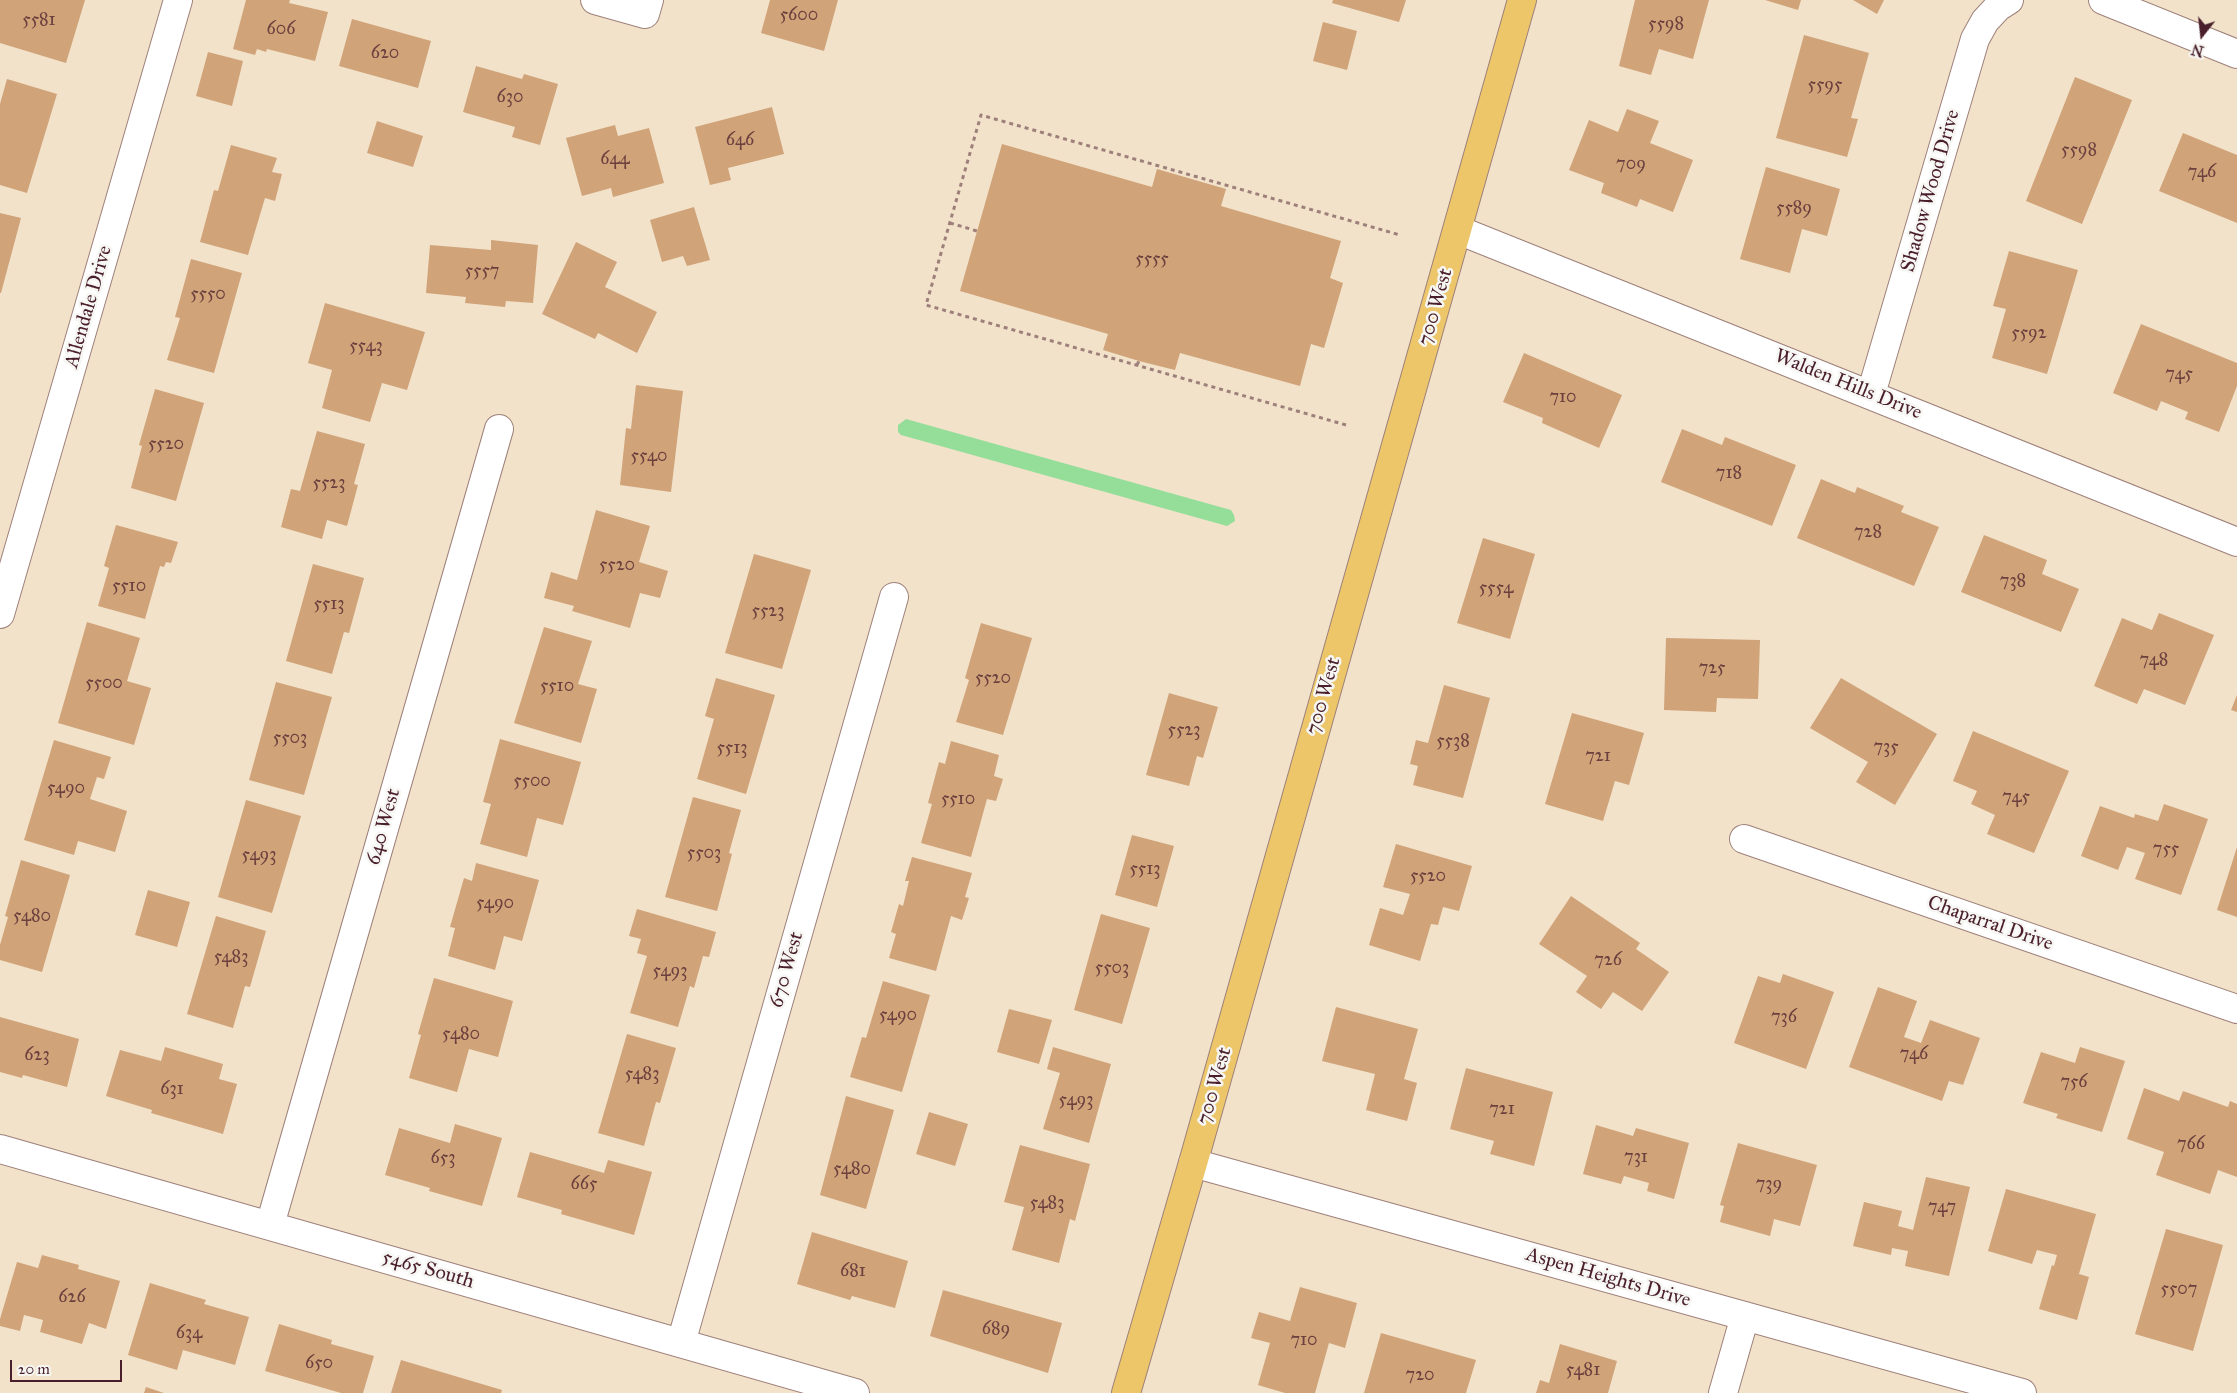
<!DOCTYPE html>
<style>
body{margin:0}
#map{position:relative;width:2237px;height:1393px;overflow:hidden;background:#f2e2ca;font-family:"IM FELL Great Primer",serif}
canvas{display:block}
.north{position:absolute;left:2177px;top:10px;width:50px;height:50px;-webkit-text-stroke:4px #f6f6f2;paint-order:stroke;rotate:196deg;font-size:14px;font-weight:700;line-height:20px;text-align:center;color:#4a1f2b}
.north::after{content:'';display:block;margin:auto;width:18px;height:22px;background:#4a1f2b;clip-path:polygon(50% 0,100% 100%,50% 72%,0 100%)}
.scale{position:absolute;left:10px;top:1360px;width:112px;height:22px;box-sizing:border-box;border:2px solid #4a1f2b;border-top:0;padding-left:6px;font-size:15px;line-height:18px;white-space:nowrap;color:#4a1f2b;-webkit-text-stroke:4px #f6f6f2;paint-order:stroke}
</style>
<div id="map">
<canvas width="2237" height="1393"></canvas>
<div class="north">N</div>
<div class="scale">20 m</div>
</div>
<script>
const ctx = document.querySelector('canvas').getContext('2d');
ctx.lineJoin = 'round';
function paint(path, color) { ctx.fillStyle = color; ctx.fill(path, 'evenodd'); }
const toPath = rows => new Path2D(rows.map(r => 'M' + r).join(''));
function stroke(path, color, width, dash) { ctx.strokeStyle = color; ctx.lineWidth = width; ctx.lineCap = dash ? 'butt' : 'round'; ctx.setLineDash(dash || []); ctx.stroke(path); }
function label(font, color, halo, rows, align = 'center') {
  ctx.font = font + ' "IM FELL Great Primer",serif'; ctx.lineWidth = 5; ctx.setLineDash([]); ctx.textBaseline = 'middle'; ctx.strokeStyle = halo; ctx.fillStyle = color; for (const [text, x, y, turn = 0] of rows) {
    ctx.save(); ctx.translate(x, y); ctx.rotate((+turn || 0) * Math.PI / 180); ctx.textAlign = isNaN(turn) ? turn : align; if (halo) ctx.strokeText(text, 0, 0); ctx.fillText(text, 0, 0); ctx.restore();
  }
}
const green = toPath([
 [906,419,1231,510,1234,515,1235,521,1227,526,901,435,898,432,898,425]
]);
const building = toPath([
 [0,0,85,0,66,63,0,43],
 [246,0,290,0,289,3,328,12,315,61,267,49,266,52,257,49,255,55,233,49],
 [770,0,838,0,824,51,761,33],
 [1333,0,1406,0,1399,22,1332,3],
 [1635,0,1709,0,1693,59,1659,49,1651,75,1619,66],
 [1765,0,1801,0,1798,10],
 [1853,0,1884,0,1877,14],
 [352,19,431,41,418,88,339,66],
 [1323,22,1357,31,1347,70,1313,61],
 [1804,35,1869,53,1851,118,1858,119,1847,157,1776,138],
 [208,52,243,61,232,106,196,96],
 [476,66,522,79,524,74,558,84,540,145,512,137,515,127,463,112],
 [2075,77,2132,100,2082,224,2026,201],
 [7,79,57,94,27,193,0,185,0,104],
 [772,107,784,154,728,168,731,180,710,185,695,127],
 [1627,109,1659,121,1650,143,1693,160,1673,212,1640,199,1637,207,1601,193,1604,183,1569,170,1589,120,1618,132],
 [377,121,423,136,413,167,367,153],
 [615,125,618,136,649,128,664,183,613,197,611,188,582,196,566,138],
 [2183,133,2237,155,2237,223,2159,191],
 [1002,144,1152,187,1157,169,1226,189,1221,206,1341,241,1330,278,1343,283,1324,348,1311,344,1300,386,1180,353,1175,370,1139,361,1103,350,1108,334,960,291],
 [231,145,277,158,272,172,282,174,275,201,265,198,248,255,200,242,214,190,218,191],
 [1766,167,1840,189,1827,236,1802,229,1790,273,1740,259],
 [694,207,710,260,687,266,683,256,662,262,650,220],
 [0,213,21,218,1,293,0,293],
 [491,240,538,245,533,303,506,301,505,307,465,303,466,297,426,293,430,245,491,250],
 [576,242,617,262,605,287,657,312,637,353,598,333,595,339,542,314],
 [2009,251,2078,270,2047,374,1992,358,2006,309,1993,306],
 [191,259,242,273,214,373,167,360,180,318,175,317],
 [325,303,425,332,407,390,382,383,370,422,322,408,332,370,308,363],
 [2141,324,2237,363,2237,386,2219,432,2185,419,2188,412,2161,401,2157,411,2113,393],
 [1524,353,1622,395,1599,448,1542,423,1543,418,1503,402],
 [636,385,683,391,671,492,620,485,626,428,631,429],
 [155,389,204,403,176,501,131,488,142,446,139,445],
 [1682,429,1722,445,1725,437,1796,465,1772,526,1661,482],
 [317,431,365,444,354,484,358,485,347,526,327,520,322,539,281,527,291,489,300,491],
 [1821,479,1855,493,1857,487,1904,506,1901,512,1939,527,1914,586,1797,538],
 [596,510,650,526,639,562,668,571,660,598,640,593,630,628,572,611,574,606,544,598,551,572,577,580],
 [116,525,178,542,171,563,166,562,164,567,160,566,145,619,98,606,109,568,104,566],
 [1984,535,2047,560,2042,574,2079,589,2061,632,1961,592],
 [1483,538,1535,554,1510,639,1457,623],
 [754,554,811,570,782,669,725,653],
 [313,564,364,578,349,633,344,632,332,674,286,661],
 [2159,613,2214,635,2185,705,2144,689,2137,704,2094,686,2122,618,2152,630],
 [87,622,140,638,127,681,151,688,134,745,58,723],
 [981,623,1032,638,1003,735,956,722,969,680,965,678],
 [544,627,592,641,578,684,597,689,581,743,514,723],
 [1666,638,1760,640,1758,699,1717,698,1716,712,1664,710],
 [716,678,775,695,746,794,697,779,714,719,705,716],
 [1841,678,1937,734,1895,805,1856,782,1868,762,1810,728],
 [276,682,332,697,304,795,249,780],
 [1444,685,1490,698,1463,798,1413,785,1418,766,1410,764,1416,740,1428,743],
 [1169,693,1218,707,1203,758,1197,756,1189,786,1146,775],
 [2237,695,2237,712,2231,710],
 [1572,713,1644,733,1629,785,1615,781,1603,821,1545,804],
 [1973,731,2069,771,2034,853,1987,834,1995,815,1971,804,1977,791,1953,781],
 [500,739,581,762,563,825,537,818,527,857,480,844,491,804,483,802],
 [54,740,111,757,104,779,97,777,90,799,127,811,115,852,78,841,74,855,24,840],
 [951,741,999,755,994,776,1003,779,996,801,987,799,971,857,921,843,932,804,928,803,939,762,945,764],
 [693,797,741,810,729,853,732,854,717,911,665,897],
 [246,800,301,816,272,913,218,897],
 [2164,804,2208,819,2181,895,2135,879,2145,853,2127,847,2118,870,2081,856,2100,806,2134,818,2135,814,2158,821],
 [1132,835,1174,846,1157,907,1115,895],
 [1396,844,1472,866,1459,911,1443,907,1438,925,1431,924,1420,961,1369,945,1380,908,1403,915,1410,894,1383,887],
 [2237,847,2237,917,2217,910],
 [912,857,972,873,965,897,969,898,962,920,951,916,936,971,889,958,896,934,891,932,899,904,903,906,909,881,905,881],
 [21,860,70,875,42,972,0,960,0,945,8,917,5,916],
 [476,863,539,880,522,941,504,936,495,970,448,956,455,928,450,927,464,878,472,881],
 [148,890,190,902,177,947,135,935],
 [1571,896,1640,943,1636,949,1669,972,1642,1011,1613,992,1601,1009,1576,992,1587,976,1539,944],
 [637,909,716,932,709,957,703,956,694,988,690,986,678,1027,630,1013,647,956,637,953,641,939,629,936],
 [1101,914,1150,928,1122,1024,1074,1010],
 [216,916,266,931,250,987,245,986,233,1028,187,1014],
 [1783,974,1834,992,1806,1069,1734,1043,1758,976,1780,983],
 [434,978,513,1001,498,1057,469,1049,457,1092,409,1078,421,1035,418,1034],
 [883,981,930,995,902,1092,850,1077,862,1037,866,1038],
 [1878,987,1917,1001,1904,1037,1921,1043,1930,1020,1980,1038,1963,1085,1949,1081,1942,1101,1849,1067],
 [1336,1007,1418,1029,1404,1079,1417,1083,1407,1121,1366,1110,1375,1074,1322,1061],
 [1009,1009,1052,1020,1039,1064,997,1052],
 [0,1017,79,1039,67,1087,23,1075,22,1078,0,1072],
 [627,1034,676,1048,660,1103,656,1102,644,1146,598,1133],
 [165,1047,223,1064,219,1079,237,1084,223,1134,151,1113,152,1110,106,1096,120,1050,161,1061],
 [1053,1047,1111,1064,1089,1143,1043,1129,1060,1073,1047,1069],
 [2080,1047,2125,1061,2102,1132,2056,1118,2058,1114,2023,1103,2041,1052,2075,1063],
 [1466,1068,1553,1092,1534,1166,1490,1154,1494,1141,1450,1129],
 [2144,1088,2179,1101,2183,1091,2228,1107,2230,1101,2237,1104,2237,1177,2218,1170,2210,1194,2156,1175,2164,1152,2127,1139],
 [846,1096,894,1110,866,1209,820,1195],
 [929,1112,968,1124,955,1166,916,1154],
 [455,1124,502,1138,482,1206,429,1191,430,1188,385,1175,399,1128,450,1143],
 [1596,1125,1633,1136,1636,1128,1689,1143,1674,1199,1647,1191,1649,1183,1624,1176,1621,1184,1583,1174],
 [1738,1143,1817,1165,1800,1226,1774,1219,1770,1236,1720,1222,1724,1206,1720,1205],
 [1020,1145,1090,1164,1075,1221,1070,1219,1059,1263,1012,1250,1024,1207,1004,1202],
 [530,1152,604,1173,608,1160,652,1172,634,1235,561,1214,562,1210,517,1197],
 [1926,1177,1970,1187,1949,1276,1905,1266,1908,1251,1892,1248,1891,1255,1853,1246,1864,1202,1902,1211,1898,1226,1913,1230],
 [2006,1189,2096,1214,2079,1274,2089,1277,2077,1320,2039,1309,2052,1265,2054,1266,2057,1255,2037,1250,2032,1264,1988,1251],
 [2166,1229,2223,1245,2193,1351,2135,1334],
 [812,1232,908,1261,895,1308,852,1296,850,1300,797,1284],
 [42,1255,79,1265,78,1269,120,1281,106,1329,89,1323,82,1344,40,1332,43,1320,24,1315,20,1331,0,1326,0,1319,17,1262,38,1268],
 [150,1283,206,1300,204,1304,249,1317,235,1365,183,1350,177,1370,128,1355],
 [1300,1287,1357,1303,1345,1348,1329,1343,1315,1393,1285,1393,1258,1385,1270,1343,1251,1338,1259,1312,1290,1321],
 [943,1290,1062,1323,1048,1373,930,1336],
 [279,1324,332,1340,331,1344,374,1356,363,1393,341,1393,265,1371],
 [1381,1333,1476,1360,1466,1393,1364,1393],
 [1560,1344,1617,1361,1608,1393,1536,1393,1540,1380,1549,1383],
 [401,1360,502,1390,501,1393,391,1393],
 [146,1387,164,1393,144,1393]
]);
const path = toPath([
 [950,223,977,231],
 [1137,365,1139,361],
 [1346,425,926,305,981,115,1400,235]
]);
const minor = toPath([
 [595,0,645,14,649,0],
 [2103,0,2237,54],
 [1458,230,2237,542],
 [1871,394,1975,39,1985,21,1998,7,2009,0],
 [0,614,178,0],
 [1744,839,2237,1009],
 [0,1149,855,1393],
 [1193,1163,2022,1393],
 [270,1225,499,429],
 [681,1343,894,597],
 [1723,1393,1745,1316]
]);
const major = toPath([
 [1126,1393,1193,1163,1522,0]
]);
const numberNames = [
 ["5600",799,16],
 ["5581",39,21],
 ["5598",1666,25],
 ["606",281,30],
 ["620",385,54],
 ["5595",1825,86],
 ["630",510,98],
 ["646",740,141],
 ["5598",2079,151],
 ["644",615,160],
 ["709",1631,165],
 ["746",2202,173],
 ["5589",1794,209],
 ["5555",1152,260],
 ["5557",482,272],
 ["5550",208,295],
 ["5592",2029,334],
 ["5543",366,347],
 ["745",2179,375],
 ["710",1563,398],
 ["5520",166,445],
 ["5540",649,457],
 ["718",1729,474],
 ["5523",329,484],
 ["728",1868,533],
 ["5520",617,566],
 ["738",2013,582],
 ["5510",129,587],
 ["5554",1496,589],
 ["5513",329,605],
 ["5523",768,612],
 ["748",2154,661],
 ["725",1712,669],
 ["5520",993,679],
 ["5500",104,684],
 ["5510",557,687],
 ["5523",1184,731],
 ["5503",290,739],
 ["5538",1453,742],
 ["735",1886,748],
 ["5513",732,749],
 ["721",1598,757],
 ["5500",532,782],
 ["5490",66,789],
 ["745",2016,798],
 ["5510",958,800],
 ["755",2166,850],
 ["5503",704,854],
 ["5493",259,856],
 ["5513",1145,870],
 ["5520",1428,877],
 ["5490",495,904],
 ["5480",32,917],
 ["5483",231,958],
 ["726",1608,961],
 ["5503",1112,969],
 ["5493",670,972],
 ["5490",898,1016],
 ["736",1784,1018],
 ["5480",461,1035],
 ["746",1914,1055],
 ["623",37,1056],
 ["5483",642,1075],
 ["756",2074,1083],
 ["631",172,1090],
 ["5493",1076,1101],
 ["721",1502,1110],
 ["766",2191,1145],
 ["731",1636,1158],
 ["653",443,1159],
 ["5480",852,1170],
 ["665",584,1185],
 ["739",1769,1185],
 ["5483",1047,1204],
 ["747",1942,1208],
 ["681",853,1272],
 ["5507",2179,1290],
 ["626",72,1298],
 ["689",996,1330],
 ["634",189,1334],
 ["710",1304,1341],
 ["650",319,1364],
 ["5481",1583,1371],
 ["720",1420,1376]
];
const streetNames = [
 ["Shadow Wood Drive",1931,191,-74],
 ["Allendale Drive",89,307,-74],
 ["700 West",1436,307,-74],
 ["Walden Hills Drive",1848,385,22],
 ["700 West",1324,696,-74],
 ["640 West",384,827,-74],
 ["Chaparral Drive",1990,924,19],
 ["670 West",787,970,-74],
 ["700 West",1215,1086,-74],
 ["5465 South",428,1270,16],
 ["Aspen Heights Drive",1608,1278,16]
];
paint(green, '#95de9a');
paint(building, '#d0a379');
stroke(minor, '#9e807a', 30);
stroke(major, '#9e807a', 30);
stroke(path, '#9e807a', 3, [4, 4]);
stroke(minor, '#fff', 28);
stroke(major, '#ecc669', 28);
label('18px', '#6c403e', null, numberNames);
label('20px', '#4a1f2b', '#f6f6f2', streetNames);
</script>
